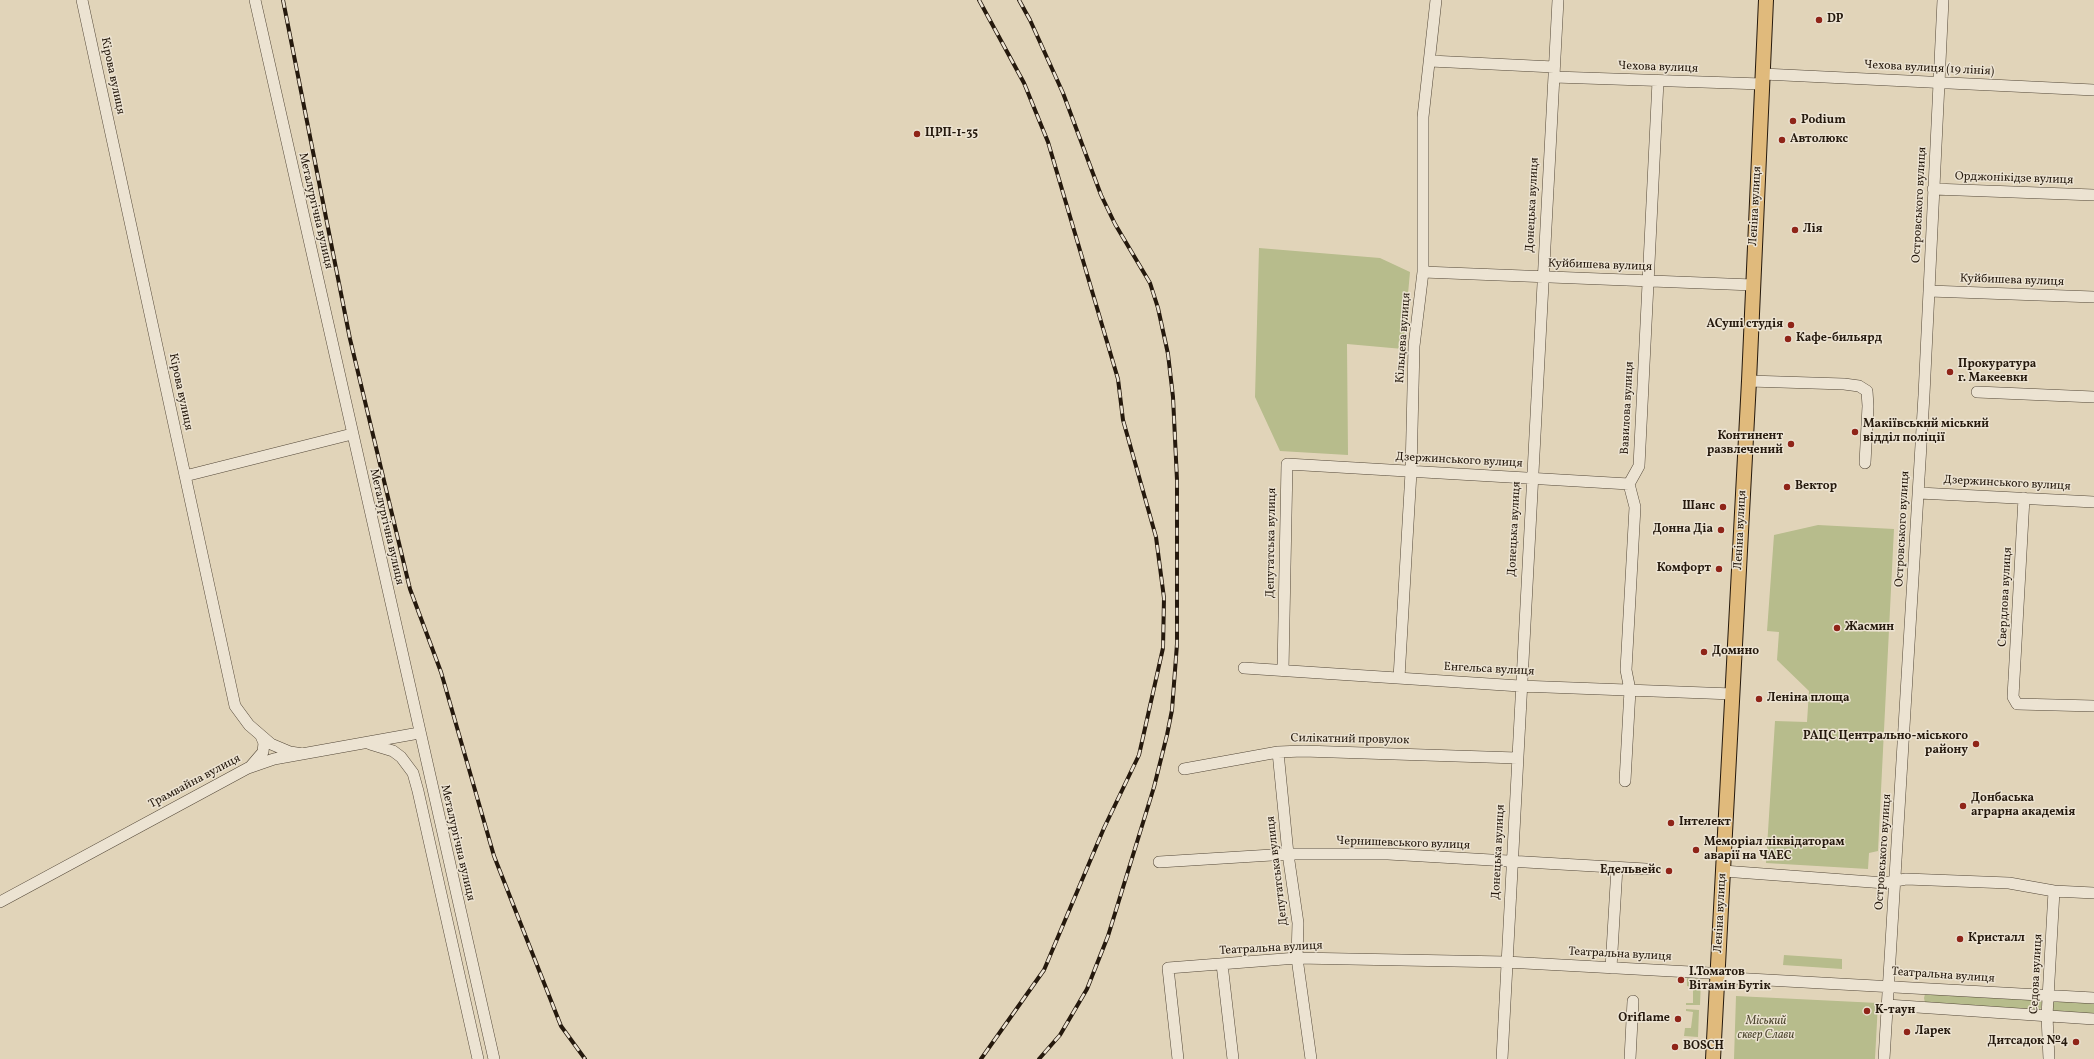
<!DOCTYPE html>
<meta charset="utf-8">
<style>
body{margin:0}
canvas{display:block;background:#e1d4b9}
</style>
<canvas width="2094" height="1059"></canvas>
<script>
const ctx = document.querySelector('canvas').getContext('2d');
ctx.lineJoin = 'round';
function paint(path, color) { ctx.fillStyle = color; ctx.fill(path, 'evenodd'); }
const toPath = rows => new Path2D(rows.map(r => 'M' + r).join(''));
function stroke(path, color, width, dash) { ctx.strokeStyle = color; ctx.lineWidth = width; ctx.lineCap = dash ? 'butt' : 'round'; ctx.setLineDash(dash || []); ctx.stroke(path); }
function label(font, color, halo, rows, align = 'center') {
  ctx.font = font + ' Vollkorn,serif'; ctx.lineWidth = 3; ctx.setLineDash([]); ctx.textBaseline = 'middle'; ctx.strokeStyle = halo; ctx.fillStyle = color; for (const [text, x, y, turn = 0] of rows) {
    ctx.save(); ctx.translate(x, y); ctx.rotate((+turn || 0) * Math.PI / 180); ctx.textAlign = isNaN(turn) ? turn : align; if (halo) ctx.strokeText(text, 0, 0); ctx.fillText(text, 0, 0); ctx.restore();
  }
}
const green = toPath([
 [1259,248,1380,258,1410,272,1403,349,1347,344,1348,455,1280,451,1255,397],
 [1818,525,1894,529,1878,851,1869,853,1868,869,1766,863,1775,721,1807,722,1809,691,1777,660,1779,632,1767,631,1774,535],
 [1784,955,1842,959,1842,969,1783,965],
 [1687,978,1701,979,1700,1005,1686,1005,1686,1003,1693,1003,1693,987,1687,986],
 [1925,994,2040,999,2042,1002,2041,1008,2038,1011,1925,1003,1924,998],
 [1736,996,1878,1003,1875,1059,1734,1059],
 [2052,1000,2094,1000,2094,1015,2054,1012,2051,1009],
 [1686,1009,1699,1010,1698,1037,1684,1036,1685,1028,1691,1028,1693,1012,1686,1011]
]);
const minor = toPath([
 [82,0,235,706,249,725,271,744,290,752,303,754],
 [255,0,494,1059],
 [1430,61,1554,67],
 [1763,74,2094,90],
 [1554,77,1762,84],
 [1933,189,2094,195],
 [1423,272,1753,285],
 [1929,291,2094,297],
 [1749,381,1844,384,1859,386,1867,391,1868,406,1865,463],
 [1977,392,2094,397],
 [185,476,352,434],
 [1919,493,2094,502],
 [2024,498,2013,697,2017,704,2094,706],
 [1244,668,1520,686,1733,694],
 [1283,670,1287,464,1629,484],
 [1399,678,1411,472,1414,346,1423,272,1423,117,1436,0],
 [370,744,393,751,401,757,413,773,418,791,478,1059],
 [1278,752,1288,854,1298,923,1297,958,1311,1059],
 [251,766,263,752,264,743,261,736],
 [1184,769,1278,752,1303,751,1517,758],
 [1625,781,1630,690,1626,670,1635,507,1629,484,1639,466,1658,81],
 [1159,862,1288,854,1388,854,1646,869],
 [1723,871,1885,883,1906,879,2009,883,2054,891,2094,893],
 [0,902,248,768,274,759,419,733],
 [1222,964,1233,1059],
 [1611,968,1617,867],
 [1887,1005,2094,1019],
 [1178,1059,1168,968,1297,958,1506,962,1709,973,1731,978,2094,998],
 [1502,1059,1558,0],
 [1630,1059,1633,1001],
 [1884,1059,1924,395,1943,0],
 [2049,1059,2047,1016,2054,891]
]);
const major = toPath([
 [1713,1059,1749,381,1766,0]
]);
const rail = toPath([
 [283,0,350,339,410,589,441,672,494,856,561,1026,585,1059],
 [979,0,1024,83,1048,142,1118,379,1123,420,1156,537,1164,598,1163,648,1139,755,1104,828,1044,970,981,1059],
 [1019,0,1030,20,1063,93,1101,195,1115,224,1150,283,1158,308,1168,354,1173,397,1177,480,1177,644,1172,710,1167,735,1154,787,1108,936,1087,989,1060,1035,1039,1059]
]);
const markers = [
 [1819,20,4,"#8f2418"],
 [1793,121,4,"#8f2418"],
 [917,134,4,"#8f2418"],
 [1782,140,4,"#8f2418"],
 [1795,230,4,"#8f2418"],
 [1791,325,4,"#8f2418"],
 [1788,339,4,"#8f2418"],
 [1950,372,4,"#8f2418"],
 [1855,432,4,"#8f2418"],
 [1791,444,4,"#8f2418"],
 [1787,487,4,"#8f2418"],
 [1723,507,4,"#8f2418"],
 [1721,530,4,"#8f2418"],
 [1719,569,4,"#8f2418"],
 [1837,628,4,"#8f2418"],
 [1704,652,4,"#8f2418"],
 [1759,699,4,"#8f2418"],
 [1976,744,4,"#8f2418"],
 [1963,806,4,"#8f2418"],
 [1671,823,4,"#8f2418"],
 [1696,850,4,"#8f2418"],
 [1669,871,4,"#8f2418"],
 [1960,939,4,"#8f2418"],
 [1681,980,4,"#8f2418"],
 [1867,1011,4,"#8f2418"],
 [1678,1019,4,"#8f2418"],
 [1907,1032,4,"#8f2418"],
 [2076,1042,4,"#8f2418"],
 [1675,1047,4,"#8f2418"]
];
const poiNames = [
 ["DP",1827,20],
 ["Podium",1801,121],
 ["ЦРП-1-35",925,134],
 ["Автолюкс",1790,140],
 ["Лія",1803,230],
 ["АСуші студія",1783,325,"right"],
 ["Кафе-бильярд",1796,339],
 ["Прокуратура",1958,365],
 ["г. Макеевки",1958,379],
 ["Макіївський міський",1863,425],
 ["відділ поліції",1863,439],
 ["Континент",1783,437,"right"],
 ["развлечений",1783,451,"right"],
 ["Вектор",1795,487],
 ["Шанс",1715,507,"right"],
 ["Донна Діа",1713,530,"right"],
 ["Комфорт",1711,569,"right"],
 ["Жасмин",1845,628],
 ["Домино",1712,652],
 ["Леніна площа",1767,699],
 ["РАЦС Центрально-міського",1968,737,"right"],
 ["району",1968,751,"right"],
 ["Донбаська",1971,799],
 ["аграрна академія",1971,813],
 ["Інтелект",1679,823],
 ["Меморіал ліквідаторам",1704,843],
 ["аварії на ЧАЕС",1704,857],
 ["Едельвейс",1661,871,"right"],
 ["Кристалл",1968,939],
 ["І.Томатов",1689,973],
 ["Вітамін Бутік",1689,987],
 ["K-таун",1875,1011],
 ["Oriflame",1670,1019,"right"],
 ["Ларек",1915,1032],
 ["Дитсадок №4",2068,1042,"right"],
 ["BOSCH",1683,1047]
];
const streetNames = [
 ["Чехова вулиця",1658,68,2],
 ["Чехова вулиця (19 лiнiя)",1929,69,3],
 ["Кірова вулиця",112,76,78],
 ["Орджонікідзе вулиця",2014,179,2],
 ["Донецька вулиця",1533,205,-87],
 ["Островського вулиця",1920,205,-87],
 ["Леніна вулиця",1756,206,-87],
 ["Металургічна вулиця",315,211,77],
 ["Куйбишева вулиця",1600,266,2],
 ["Куйбишева вулиця",2012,281,2],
 ["Кільцева вулиця",1404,338,-86],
 ["Кірова вулиця",180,392,78],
 ["Вавилова вулиця",1628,408,-87],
 ["Дзержинського вулиця",1459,461,3],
 ["Дзержинського вулиця",2007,484,3],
 ["Металургічна вулиця",386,527,77],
 ["Донецька вулиця",1515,529,-87],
 ["Островського вулиця",1903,529,-87],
 ["Леніна вулиця",1741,530,-87],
 ["Депутатська вулиця",1272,543,-89],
 ["Свердлова вулиця",2006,597,-87],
 ["Енгельса вулиця",1489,670,3],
 ["Силікатний провулок",1350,740,1],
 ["Трамвайна вулиця",195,782,-28],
 ["Металургічна вулиця",457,843,77],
 ["Чернишевського вулиця",1403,844,2],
 ["Донецька вулиця",1499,852,-87],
 ["Островського вулиця",1884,852,-86],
 ["Депутатська вулиця",1278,871,-97],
 ["Леніна вулиця",1721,913,-87],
 ["Театральна вулиця",1271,949,-3],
 ["Театральна вулиця",1620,955,3],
 ["Седова вулиця",2037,974,-87],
 ["Театральна вулиця",1943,976,4]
];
const parkNames = [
 ["Міський",1766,1022],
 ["сквер Слави",1766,1036]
];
paint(green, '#b7bc8c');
stroke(minor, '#544838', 12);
stroke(major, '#25190d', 16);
stroke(minor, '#ece3d2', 11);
stroke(major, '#e0ba7c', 14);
stroke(rail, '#25190d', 4);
stroke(rail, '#ece3d2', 2.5, [8]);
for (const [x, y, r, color] of markers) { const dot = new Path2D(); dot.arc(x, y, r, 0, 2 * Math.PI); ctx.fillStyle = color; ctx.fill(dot); stroke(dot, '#ece3d2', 1.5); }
label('bold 12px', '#25190d', '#ece3d2', poiNames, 'left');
label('12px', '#25190d', '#ece3d2', streetNames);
label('italic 12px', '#514a33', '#ece3d2', parkNames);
</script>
